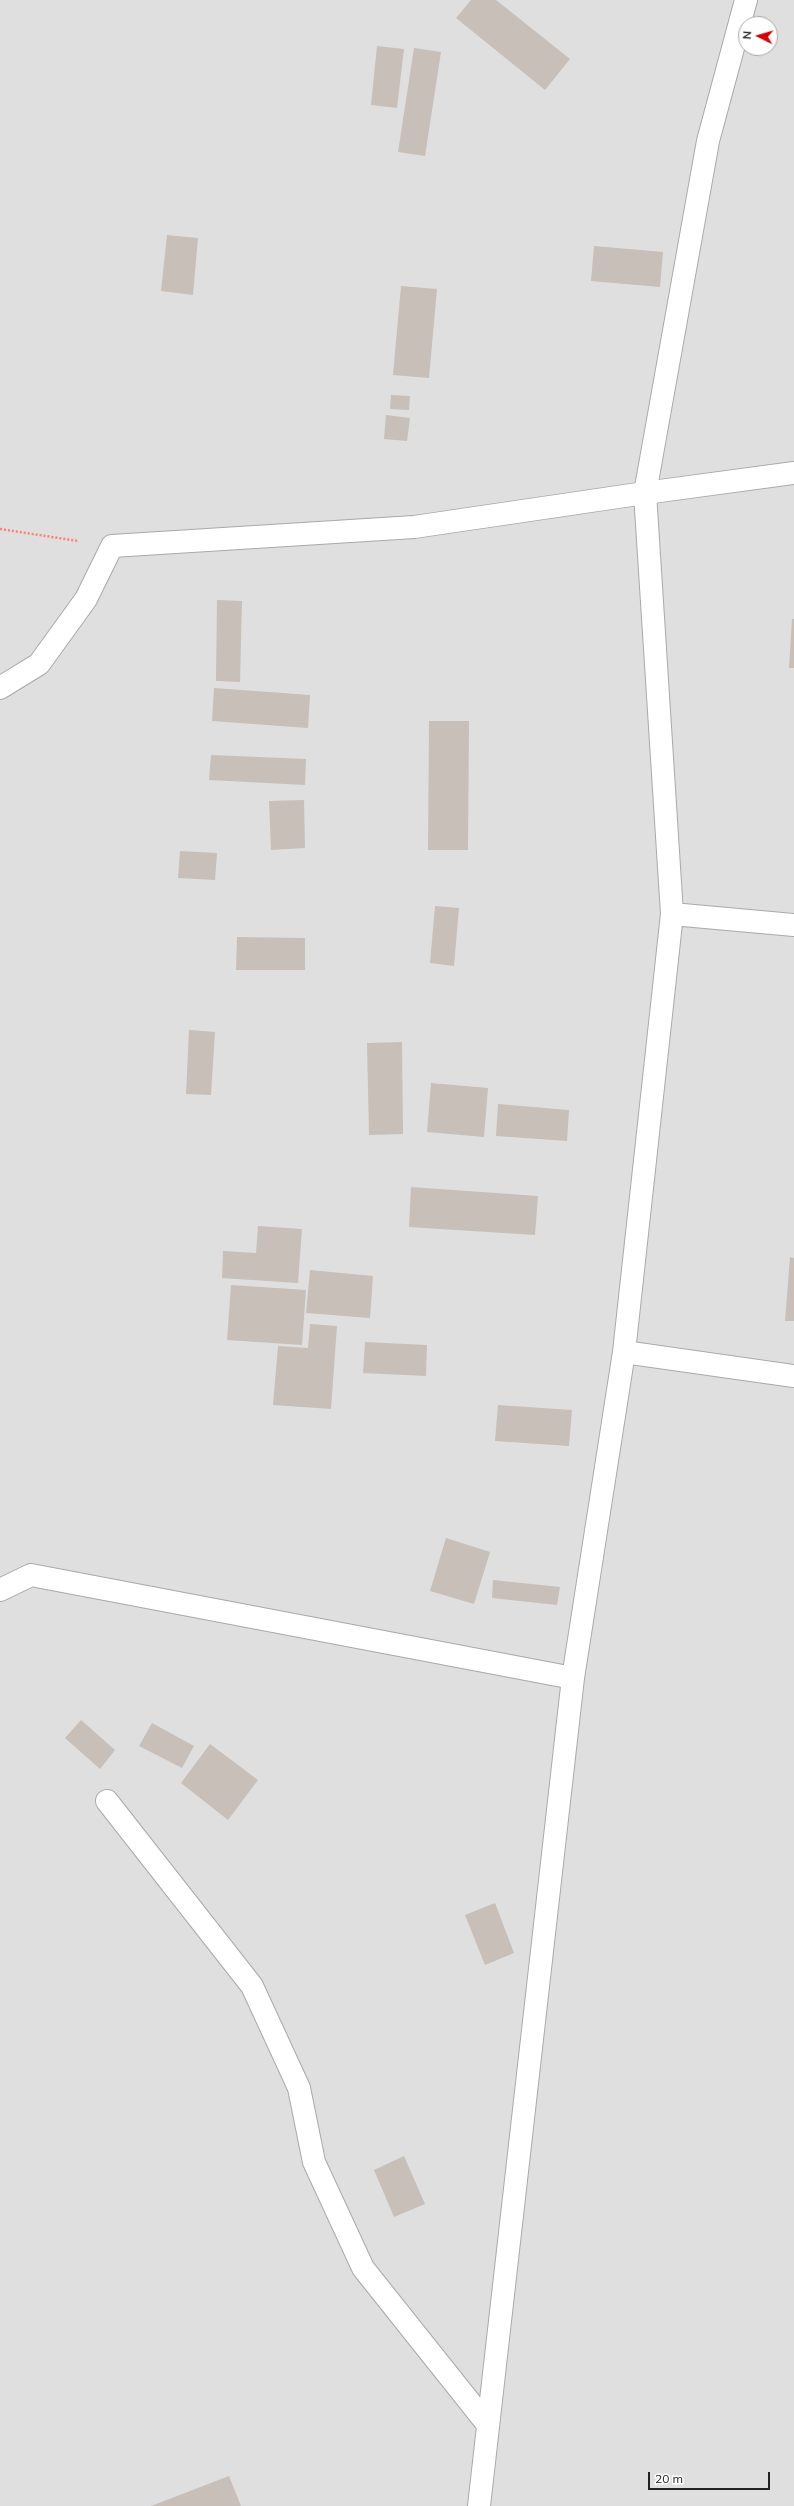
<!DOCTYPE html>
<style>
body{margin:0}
#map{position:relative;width:794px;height:2506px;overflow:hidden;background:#f2efe9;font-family:Mulish,sans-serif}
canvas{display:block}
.north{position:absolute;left:738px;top:16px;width:40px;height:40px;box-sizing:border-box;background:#fff;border:1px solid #a7a7a7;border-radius:50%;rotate:275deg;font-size:11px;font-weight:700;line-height:16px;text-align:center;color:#222}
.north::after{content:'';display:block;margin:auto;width:14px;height:18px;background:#d40000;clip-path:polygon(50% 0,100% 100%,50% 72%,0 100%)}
.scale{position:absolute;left:648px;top:2472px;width:122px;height:18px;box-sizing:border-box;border:2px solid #222;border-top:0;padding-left:5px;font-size:12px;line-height:14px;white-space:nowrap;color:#222;-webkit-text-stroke:3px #fff;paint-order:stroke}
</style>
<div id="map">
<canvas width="794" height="2506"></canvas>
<div class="north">N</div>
<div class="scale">20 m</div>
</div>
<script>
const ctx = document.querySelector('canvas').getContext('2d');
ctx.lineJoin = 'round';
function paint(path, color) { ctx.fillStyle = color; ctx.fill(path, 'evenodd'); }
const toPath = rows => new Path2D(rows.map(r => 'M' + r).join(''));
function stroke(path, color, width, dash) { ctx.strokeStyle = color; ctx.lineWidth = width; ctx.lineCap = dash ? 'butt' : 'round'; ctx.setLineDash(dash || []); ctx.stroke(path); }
const residential = toPath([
 [0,0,794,0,794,2506,0,2506],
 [746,24,770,24,770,48,746,48]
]);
const building = toPath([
 [471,0,496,0,570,59,545,90,456,18],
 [377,46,404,49,397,108,371,105],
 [414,48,441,52,425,156,398,152],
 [167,235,198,238,193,295,161,291],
 [594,246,663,252,660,287,591,281],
 [401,286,437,289,429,378,393,375],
 [391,395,410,396,409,410,390,409],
 [386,415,410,418,407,441,384,439],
 [217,600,242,601,240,682,216,681],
 [792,619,794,619,794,668,789,668],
 [214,688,310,695,308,728,212,721],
 [429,721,469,721,468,850,428,850],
 [211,755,306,759,305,785,209,780],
 [304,800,305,848,271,850,269,801],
 [180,851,217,853,215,880,178,878],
 [435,906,459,908,454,966,430,963],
 [237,937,305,938,305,970,236,970],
 [189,1030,215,1032,211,1095,186,1094],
 [402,1042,403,1134,369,1135,367,1043],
 [431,1083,488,1088,484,1137,427,1132],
 [498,1104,569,1110,567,1141,496,1136],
 [411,1187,538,1196,535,1235,409,1227],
 [258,1226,302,1229,298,1283,222,1278,223,1251,256,1253],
 [790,1257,794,1258,794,1321,785,1321],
 [310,1270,373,1276,370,1318,306,1313],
 [231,1285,306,1290,302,1345,227,1340],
 [310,1324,337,1326,331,1409,273,1405,278,1346,308,1348],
 [365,1342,427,1345,426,1376,363,1373],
 [498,1405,572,1410,569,1446,495,1441],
 [446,1538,490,1552,474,1604,430,1591],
 [493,1580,560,1587,557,1605,492,1598],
 [81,1720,115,1750,100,1769,65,1738],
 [152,1723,194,1746,182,1768,139,1746],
 [210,1744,258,1780,228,1820,181,1783],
 [495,1903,514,1953,485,1965,465,1915],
 [404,2156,425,2204,394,2217,374,2170],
 [229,2476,241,2506,151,2506]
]);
const path = toPath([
 [0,529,78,541]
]);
const street = toPath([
 [0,688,39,664,86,599,112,546,414,527,645,493,794,473],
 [672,914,794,925],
 [624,1352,794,1376],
 [0,1590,31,1575,573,1678],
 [107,1801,252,1986,299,2088,314,2162,363,2268,488,2425],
 [479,2506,573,1678,624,1352,672,914,645,493,708,141,746,0]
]);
paint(residential, '#e0dfdf');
paint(building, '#c7bfb8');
stroke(street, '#a9a9a9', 24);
stroke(path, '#fa8072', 2.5, [2, 2]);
stroke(street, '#fff', 22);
</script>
